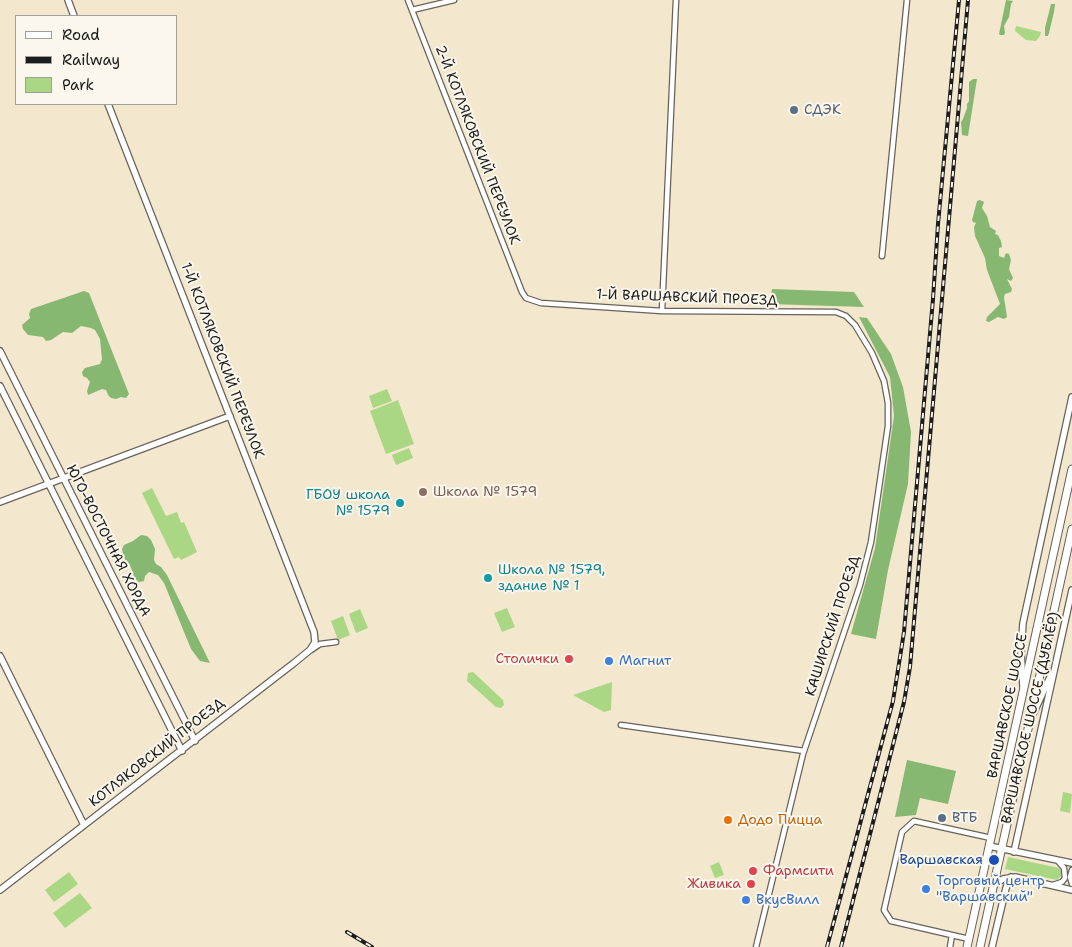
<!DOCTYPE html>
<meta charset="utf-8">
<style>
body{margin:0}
#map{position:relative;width:1072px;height:947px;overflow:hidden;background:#f3e7cd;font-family:"Shantell Sans",sans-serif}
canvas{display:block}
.legend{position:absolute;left:15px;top:15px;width:162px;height:90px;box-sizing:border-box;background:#fbf7ec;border:1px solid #a29f99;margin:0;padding:6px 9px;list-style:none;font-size:15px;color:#1c1c1c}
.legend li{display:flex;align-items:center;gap:10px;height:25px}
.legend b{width:25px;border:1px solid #a29f99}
</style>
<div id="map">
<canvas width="1072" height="947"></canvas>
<ul class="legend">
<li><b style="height:6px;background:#fff"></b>Road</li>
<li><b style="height:6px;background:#1c1c1c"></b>Railway</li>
<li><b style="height:14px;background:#aad784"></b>Park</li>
</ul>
</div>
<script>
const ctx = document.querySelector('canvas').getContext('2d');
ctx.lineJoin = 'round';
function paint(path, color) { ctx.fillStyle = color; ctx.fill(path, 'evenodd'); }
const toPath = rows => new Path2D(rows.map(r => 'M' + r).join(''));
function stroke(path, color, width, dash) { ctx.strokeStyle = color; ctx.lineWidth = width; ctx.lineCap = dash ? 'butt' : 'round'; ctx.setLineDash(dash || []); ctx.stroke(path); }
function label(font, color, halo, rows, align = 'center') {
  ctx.font = font + ' "Shantell Sans",sans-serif'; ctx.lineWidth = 4; ctx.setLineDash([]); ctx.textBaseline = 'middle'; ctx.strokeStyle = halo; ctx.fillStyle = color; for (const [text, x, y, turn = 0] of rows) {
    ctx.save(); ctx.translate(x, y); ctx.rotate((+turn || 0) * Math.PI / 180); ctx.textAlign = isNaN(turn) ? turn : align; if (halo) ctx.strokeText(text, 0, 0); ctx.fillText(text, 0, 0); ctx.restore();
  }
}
const green = toPath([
 [1016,26,1041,32,1040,36,1036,41,1026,40,1015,31],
 [387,389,392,401,373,408,369,396],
 [398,400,414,444,386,454,370,411],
 [409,448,413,458,396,465,392,455],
 [152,488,166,516,177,512,181,523,184,522,197,552,181,560,179,557,174,559,142,493],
 [507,608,515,627,502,632,494,613],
 [360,609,368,628,356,633,349,614],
 [343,616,350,635,338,640,331,621],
 [473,672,503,700,504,705,501,708,496,707,467,681,468,673],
 [612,682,611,710,604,712,573,695],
 [1063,792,1072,794,1070,813,1060,811],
 [1008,857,1059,868,1062,873,1061,876,1057,880,1005,869],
 [719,862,724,875,715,878,710,866],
 [69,872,78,884,54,902,45,890],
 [80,893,92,908,65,928,53,913]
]);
const forest = toPath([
 [1006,0,1013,1,1011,4,1009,17,1004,26,1005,33,1004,35,1000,35,999,34],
 [1051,4,1055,4,1055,5,1054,12,1049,33,1048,36,1045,36,1045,28],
 [973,79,977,79,968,136,962,135,961,122,963,119,967,108,967,104,969,101,969,82],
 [980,200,984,202,982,208,987,216,990,227,996,231,995,234,998,235,1001,241,1002,247,999,248,999,256,1004,258,1006,253,1009,254,1011,260,1009,269,1013,278,1011,281,1007,279,1012,289,1011,292,1005,294,1004,297,1007,317,1004,319,998,317,989,322,986,321,987,317,1000,304,987,270,985,258,975,236,974,227,976,223,973,222,972,220,977,201],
 [772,289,854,292,864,307,769,304],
 [84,291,89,293,129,394,126,398,121,397,116,399,111,398,108,395,106,390,102,389,88,395,87,391,90,382,87,378,83,376,82,372,85,368,100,364,102,359,100,339,95,330,91,328,81,326,72,333,63,332,51,340,46,341,43,337,28,335,23,329,22,325,30,318,29,314,31,309],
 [859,317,867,318,891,354,903,387,911,432,908,484,888,570,876,639,851,634,875,548,894,416,890,377],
 [141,535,147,536,151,540,155,549,154,560,156,564,161,567,167,575,210,663,200,661,191,649,164,583,158,575,149,572,145,576,144,581,139,582,135,579,130,565,124,558,122,549,124,545,133,541],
 [907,760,956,771,948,804,920,798,916,815,895,817]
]);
const street = toPath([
 [408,0,522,292,526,298,541,303,662,311,836,312,846,316,855,325,872,353,884,381,888,403,888,426,871,542,860,585,803,754,756,947],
 [412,10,454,0],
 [882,256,907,0],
 [662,311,676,0],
 [311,650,320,644,336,642],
 [621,725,804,751],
 [1072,870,1070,877,1072,884],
 [1053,885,1062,882,1065,878,1064,868,1058,861],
 [969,939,891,921,884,910,902,832,914,821,991,838],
 [950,947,952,935]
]);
const secondary = toPath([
 [68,0,74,16],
 [0,351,195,741],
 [0,386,182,751],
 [0,502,230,416],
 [0,656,84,825],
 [1023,687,1021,652,1023,623,1072,397],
 [1034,712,1051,675],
 [989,846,1072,863],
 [1014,852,1072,590],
 [993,886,1003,879,1015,877,1072,890],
 [0,890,294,663,310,650,315,642,314,632,108,104],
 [992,947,1006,888,1011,877]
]);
const primary = toPath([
 [967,947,1072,469],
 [980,947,1072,529]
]);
const rail = toPath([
 [347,932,372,947],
 [827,947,893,701,904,632,933,299,938,224,959,0],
 [841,947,904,702,910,667,968,0]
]);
const markers = [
 [794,110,5,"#5c6f8a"],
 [423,492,5,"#8d6e63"],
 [400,503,5,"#0f9aa8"],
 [488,578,5,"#0f9aa8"],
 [569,659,5,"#e0444e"],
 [609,661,5,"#3f7fe0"],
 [942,818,5,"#5c6f8a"],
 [728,820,5,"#e8710a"],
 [994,860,6,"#1a4fb4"],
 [753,871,5,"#e0444e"],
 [751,884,5,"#e0444e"],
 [926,889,5,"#3f7fe0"],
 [746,900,5,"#3f7fe0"]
];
const serviceNames = [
 ["СДЭК",804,110],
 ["ВТБ",952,818]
];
const streetNames = [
 ["2-Й КОТЛЯКОВСКИЙ ПЕРЕУЛОК",477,145,69],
 ["1-Й ВАРШАВСКИЙ ПРОЕЗД",687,298,2],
 ["1-Й КОТЛЯКОВСКИЙ ПЕРЕУЛОК",222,361,69],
 ["ЮГО-ВОСТОЧНАЯ ХОРДА",108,541,63],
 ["КАШИРСКИЙ ПРОЕЗД",833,626,-72],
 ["ВАРШАВСКОЕ ШОССЕ",1008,706,-78],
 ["ВАРШАВСКОЕ ШОССЕ (ДУБЛЁР)",1031,718,-77],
 ["КОТЛЯКОВСКИЙ ПРОЕЗД",157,753,-38]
];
const educationNames = [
 ["Школа № 1579",433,492]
];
const cultureNames = [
 ["ГБОУ школа",390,495],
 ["№ 1579",390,511],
 ["Школа № 1579,",498,570,"left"],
 ["здание № 1",498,586,"left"]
];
const healthNames = [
 ["Столички",559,659],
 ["Фармсити",763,871,"left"],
 ["Живика",741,884]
];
const shopNames = [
 ["Магнит",619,661],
 ["Торговый центр",936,881],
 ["\"Варшавский\"",936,897],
 ["ВкусВилл",756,900]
];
const foodNames = [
 ["Додо Пицца",738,820]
];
const transitNames = [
 ["Варшавская",983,860]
];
paint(green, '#aad784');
paint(forest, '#87b872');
stroke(street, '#67635a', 7);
stroke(secondary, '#67635a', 8);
stroke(primary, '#67635a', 9);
stroke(street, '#fff', 4.5);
stroke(secondary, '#fff', 5.5);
stroke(primary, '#fff', 7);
stroke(rail, '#1c1c1c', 4);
stroke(rail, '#fbf7ec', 2, [5.5]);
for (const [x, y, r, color] of markers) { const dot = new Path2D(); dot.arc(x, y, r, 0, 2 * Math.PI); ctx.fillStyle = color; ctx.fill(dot); stroke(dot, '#fbf7ec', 2); }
label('14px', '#4e5e75', '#fbf7ec', serviceNames, 'left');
label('14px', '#1c1c1c', '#fbf7ec', streetNames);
label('14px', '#785e54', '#fbf7ec', educationNames, 'left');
label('14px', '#0d838f', '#fbf7ec', cultureNames, 'right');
label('14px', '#be3a42', '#fbf7ec', healthNames, 'right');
label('14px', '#366cbe', '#fbf7ec', shopNames, 'left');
label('14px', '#c56008', '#fbf7ec', foodNames, 'left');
label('14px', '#164399', '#fbf7ec', transitNames, 'right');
</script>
